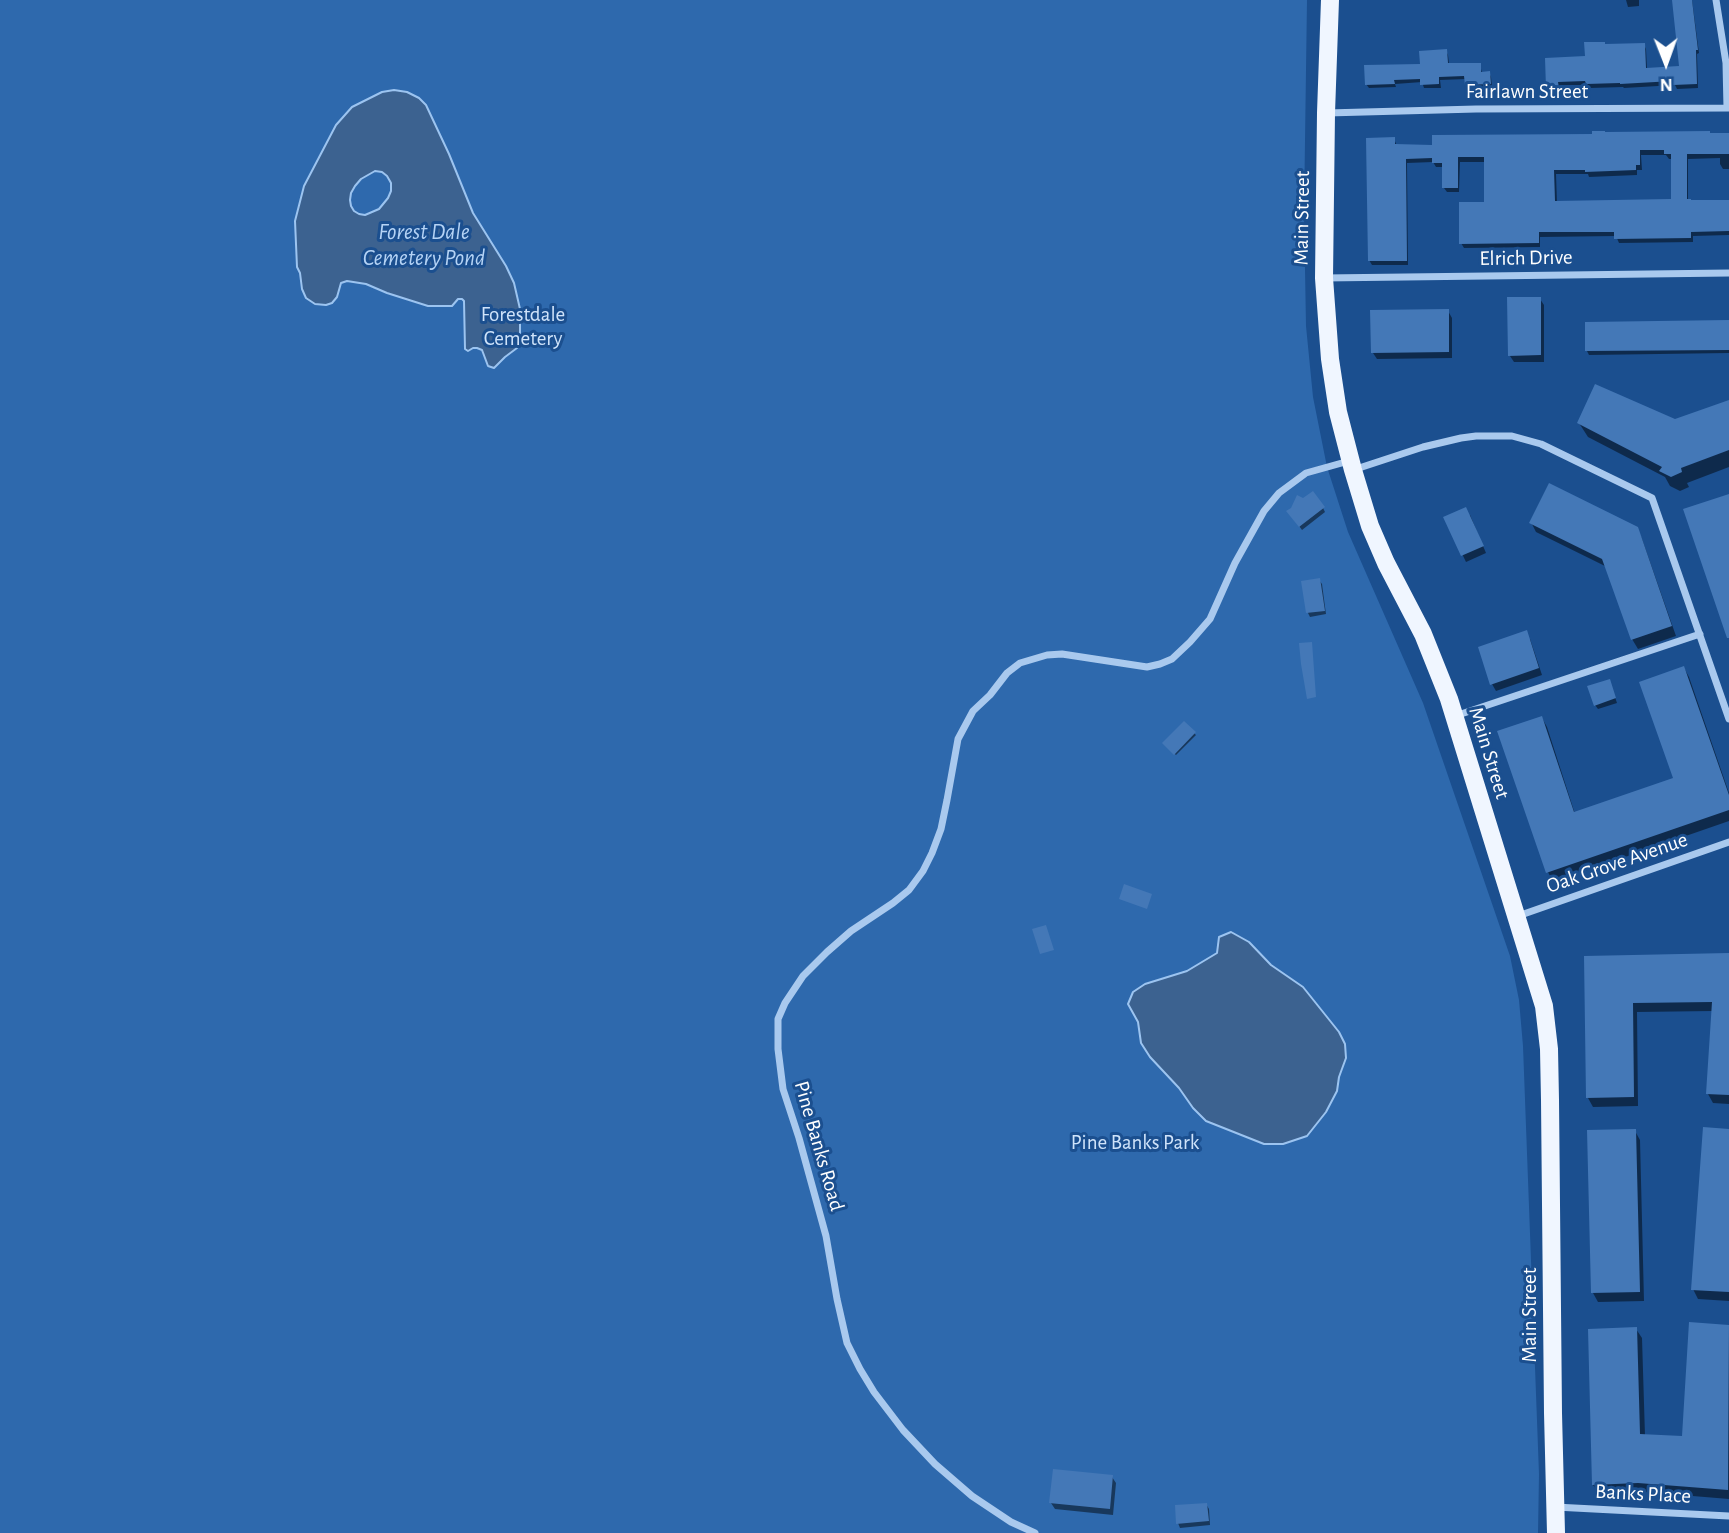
<!DOCTYPE html>
<style>
body{margin:0}
#map{position:relative;width:1729px;height:1533px;overflow:hidden;background:#1b4f8f;font-family:"Alegreya Sans",sans-serif}
canvas{display:block}
.north{position:absolute;left:1631px;top:28px;width:70px;height:70px;-webkit-text-stroke:5px #1b4f8f;paint-order:stroke;rotate:179deg;font-size:19px;font-weight:700;line-height:28px;text-align:center;color:#fff}
.north::after{content:'';display:block;margin:auto;width:24px;height:32px;background:#fff;clip-path:polygon(50% 0,100% 100%,50% 72%,0 100%)}
</style>
<div id="map">
<canvas width="1729" height="1533"></canvas>
<div class="north">N</div>
</div>
<script>
const ctx = document.querySelector('canvas').getContext('2d');
ctx.lineJoin = 'round';
function paint(path, color) { ctx.fillStyle = color; ctx.fill(path, 'evenodd'); }
const toPath = rows => new Path2D(rows.map(r => 'M' + r).join(''));
function stroke(path, color, width, dash) { ctx.strokeStyle = color; ctx.lineWidth = width; ctx.lineCap = dash ? 'butt' : 'round'; ctx.setLineDash(dash || []); ctx.stroke(path); }
function label(font, color, halo, rows, align = 'center') {
  ctx.font = font + ' "Alegreya Sans",sans-serif'; ctx.lineWidth = 6; ctx.setLineDash([]); ctx.textBaseline = 'middle'; ctx.strokeStyle = halo; ctx.fillStyle = color; for (const [text, x, y, turn = 0] of rows) {
    ctx.save(); ctx.translate(x, y); ctx.rotate((+turn || 0) * Math.PI / 180); ctx.textAlign = isNaN(turn) ? turn : align; if (halo) ctx.strokeText(text, 0, 0); ctx.fillText(text, 0, 0); ctx.restore();
  }
}
const green = toPath([
 [0,0,1307,0,1304,212,1306,326,1313,397,1327,467,1348,532,1423,703,1510,956,1519,1000,1523,1046,1539,1474,1538,1533,0,1533]
]);
const water = toPath([
 [394,90,407,92,419,98,426,105,449,154,473,213,506,266,514,283,520,309,520,339,517,348,505,357,494,368,488,366,482,350,477,348,473,348,468,351,465,349,464,301,462,299,458,299,452,306,428,306,387,293,366,284,347,281,341,283,337,297,332,303,326,305,315,304,306,298,302,289,300,273,297,267,295,221,304,186,336,125,352,107,382,92,394,90],
 [375,171,382,172,387,176,391,183,391,191,388,198,379,209,365,215,359,214,354,211,351,206,350,200,351,193,355,186,361,179,375,171],
 [1231,932,1249,942,1271,965,1303,987,1339,1032,1345,1044,1346,1058,1339,1077,1337,1091,1326,1112,1307,1136,1283,1144,1264,1144,1206,1121,1193,1108,1179,1088,1150,1057,1141,1043,1138,1022,1128,1004,1133,992,1145,984,1187,971,1217,953,1219,937,1231,932]
]);
const shadow = toPath([
 [1626,0,1639,0,1639,6,1628,7],
 [1674,0,1692,0,1699,53,1697,54,1698,88,1677,89,1675,85,1624,88,1623,87,1590,88,1588,85,1560,85,1560,91,1550,92,1548,88,1586,58,1605,46,1644,45,1646,49,1647,69,1680,68],
 [1446,51,1448,55,1449,64,1480,65,1482,73,1489,73,1491,77,1492,87,1469,88,1466,79,1440,80,1441,88,1424,88,1422,82,1395,84,1396,87,1369,88,1366,84,1422,66],
 [1710,135,1729,135,1729,169,1723,169,1720,164,1720,158,1688,159,1688,200,1729,202,1729,235,1693,236,1693,242,1619,243,1616,236,1540,237,1540,247,1464,248,1461,243,1486,204,1486,162,1460,162,1459,192,1447,192,1444,188,1444,167,1436,167,1433,162,1407,163,1408,265,1372,265,1369,260,1394,139,1397,146,1433,147],
 [1641,155,1666,155,1669,159,1672,159,1673,201,1557,203,1556,174,1588,174,1589,177,1637,175,1637,170,1642,170],
 [1540,299,1544,305,1544,362,1514,362,1510,356],
 [1448,311,1452,318,1452,358,1377,359,1373,353],
 [1729,322,1729,353,1589,355,1587,351],
 [1729,402,1729,467,1687,483,1689,487,1680,491,1670,486,1665,477,1588,437,1579,423,1675,421],
 [1323,508,1325,512,1302,530,1291,515],
 [1470,515,1486,553,1466,562,1445,518],
 [1531,522,1637,528,1642,539,1676,636,1638,649,1632,639,1607,567,1536,532],
 [1319,580,1322,584,1326,614,1310,617,1308,613],
 [1530,639,1542,675,1496,691,1492,684],
 [1684,668,1689,677,1729,793,1729,821,1553,882,1548,872,1542,718,1547,727,1575,814,1675,779],
 [1611,685,1617,703,1598,709,1595,705],
 [1184,723,1196,735,1176,755,1165,745],
 [1729,955,1729,1104,1713,1103,1708,1094,1713,1011,1637,1012,1638,1106,1593,1107,1588,1098,1586,957],
 [1729,1130,1729,1301,1698,1299,1693,1289],
 [1635,1131,1640,1140,1644,1301,1598,1302,1593,1293],
 [1690,1324,1729,1326,1729,1499,1644,1492,1599,1494,1593,1485,1636,1329,1642,1338,1645,1436,1684,1438],
 [1112,1477,1116,1483,1113,1515,1055,1509,1051,1503],
 [1206,1504,1209,1509,1210,1525,1180,1528,1178,1523]
]);
const building = toPath([
 [1672,0,1692,0,1698,50,1696,50,1697,84,1673,85,1673,81,1620,84,1620,83,1586,84,1585,81,1558,82,1559,88,1546,88,1545,58,1585,56,1584,42,1605,42,1605,44,1645,43,1646,68,1679,66],
 [1447,49,1448,63,1481,63,1481,72,1490,71,1491,84,1465,85,1464,76,1439,77,1439,84,1420,85,1420,79,1394,80,1395,84,1365,85,1364,65,1420,64,1419,51],
 [1592,131,1605,131,1605,132,1710,131,1710,133,1729,133,1729,154,1687,154,1687,199,1691,199,1691,200,1729,200,1729,231,1691,232,1691,238,1614,239,1614,232,1539,232,1539,243,1459,244,1459,202,1484,202,1484,157,1458,157,1458,188,1442,188,1442,163,1432,163,1432,158,1406,159,1407,261,1368,261,1366,138,1395,137,1395,144,1432,145,1432,135,1592,134],
 [1640,150,1664,150,1664,154,1671,154,1671,199,1555,201,1554,170,1585,170,1585,172,1636,170,1636,165,1640,165],
 [1507,297,1541,297,1541,355,1508,356],
 [1449,309,1449,352,1371,353,1370,310],
 [1729,320,1729,350,1585,351,1585,322],
 [1595,384,1675,419,1729,400,1729,450,1681,468,1682,472,1671,477,1659,471,1662,467,1577,423],
 [1549,483,1638,527,1672,626,1631,640,1602,559,1529,523],
 [1313,491,1325,507,1299,527,1286,511,1291,508,1297,495,1303,498],
 [1729,494,1729,638,1727,638,1683,509],
 [1466,507,1484,546,1461,556,1443,517],
 [1320,578,1325,611,1306,613,1301,581],
 [1527,630,1539,668,1490,685,1478,647],
 [1312,642,1316,697,1307,699,1301,664,1299,643],
 [1684,666,1729,795,1729,810,1546,873,1497,731,1542,716,1574,812,1673,778,1639,682],
 [1610,679,1616,698,1594,706,1587,686],
 [1184,721,1196,732,1174,755,1162,743],
 [1124,884,1152,894,1147,909,1119,899],
 [1046,925,1054,950,1040,954,1032,929],
 [1729,953,1729,1095,1706,1094,1712,1002,1633,1003,1634,1097,1586,1098,1584,956],
 [1703,1127,1729,1129,1729,1292,1691,1290],
 [1636,1129,1640,1292,1591,1293,1587,1130],
 [1689,1322,1729,1325,1728,1490,1638,1483,1592,1485,1588,1329,1637,1327,1640,1434,1682,1436],
 [1053,1469,1113,1475,1110,1509,1049,1503],
 [1207,1503,1209,1521,1176,1524,1175,1505]
]);
const street = toPath([
 [1716,0,1726,63,1727,108],
 [1327,113,1476,109,1729,108],
 [1324,278,1729,273],
 [1353,470,1423,447,1461,438,1476,436,1512,436,1541,444,1652,498,1729,719],
 [1455,716,1700,634],
 [1518,916,1729,842],
 [1555,1507,1729,1516],
 [1035,1533,1011,1522,972,1496,935,1464,903,1430,874,1392,860,1369,847,1343,837,1299,826,1236,799,1138,783,1089,778,1049,778,1019,785,1003,803,976,827,952,851,931,893,903,909,890,923,871,932,853,941,829,947,800,958,739,973,711,990,695,1007,673,1020,663,1047,655,1062,654,1147,667,1160,664,1172,659,1190,642,1210,619,1235,563,1264,511,1279,493,1306,473,1349,461]
]);
const primary = toPath([
 [1330,0,1326,113,1324,278,1330,359,1338,412,1353,470,1370,526,1386,563,1423,634,1449,699,1544,1006,1549,1049,1550,1100,1553,1413,1556,1533]
]);
const streetNames = [
 ["Fairlawn Street",1527,92],
 ["Main Street",1302,218,-89],
 ["Elrich Drive",1526,258,-1],
 ["Main Street",1489,753,73],
 ["Oak Grove Avenue",1617,863,-19],
 ["Pine Banks Road",819,1146,74],
 ["Main Street",1530,1315,-90],
 ["Banks Place",1643,1494,3]
];
const parkNames = [
 ["Forestdale",523,315],
 ["Cemetery",523,339],
 ["Pine Banks Park",1135,1143]
];
const waterNames = [
 ["Forest Dale",424,232],
 ["Cemetery Pond",424,258]
];
paint(green, '#2e69ad');
paint(water, '#3c6290');
stroke(water, '#9cc4f0', 2);
paint(shadow, '#0007');
paint(building, '#4478b7');
stroke(street, '#a9c9ee', 7);
stroke(primary, '#f0f6ff', 18);
label('21px', '#fff', '#1b4f8f', streetNames);
label('21px', '#cfe3fa', '#1b4f8f', parkNames);
label('italic 23px', '#b5d3f5', '#1b4f8f', waterNames);
</script>
